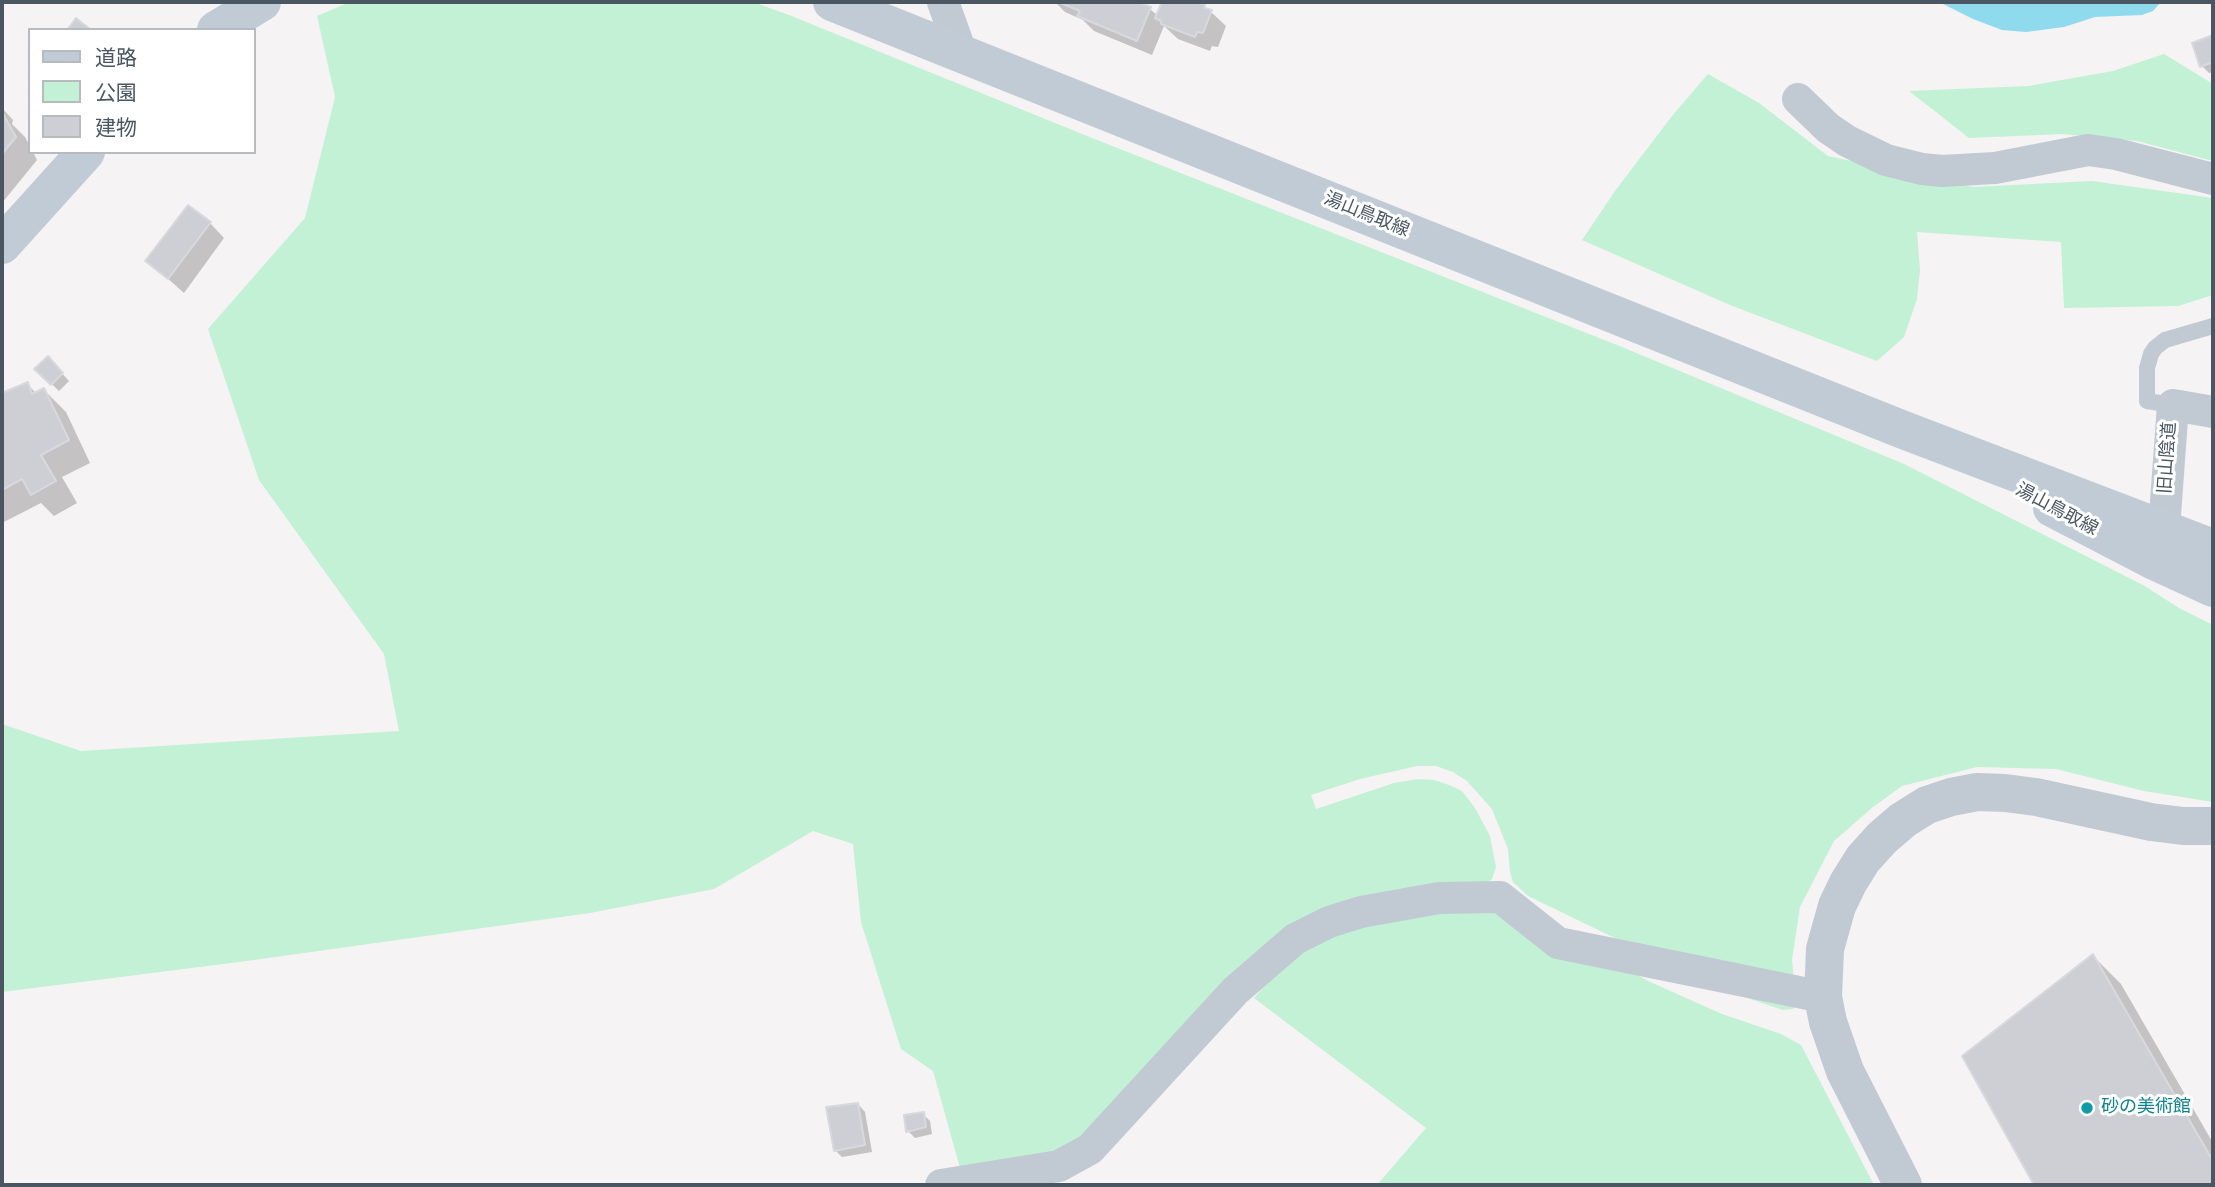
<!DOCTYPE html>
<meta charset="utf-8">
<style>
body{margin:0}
#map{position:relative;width:2215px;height:1187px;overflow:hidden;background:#f5f3f3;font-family:Overpass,"Noto Sans JP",sans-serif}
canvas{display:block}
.frame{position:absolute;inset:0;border:4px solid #4a5661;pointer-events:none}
.legend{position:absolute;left:28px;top:28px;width:228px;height:126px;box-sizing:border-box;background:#fff;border:2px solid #b7bbc0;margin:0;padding:9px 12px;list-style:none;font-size:21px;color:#4a5661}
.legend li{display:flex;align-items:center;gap:14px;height:35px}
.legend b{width:35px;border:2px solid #b7bbc0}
</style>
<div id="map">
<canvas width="2215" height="1187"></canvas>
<div class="frame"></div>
<ul class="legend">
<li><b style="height:9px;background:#c1cbd6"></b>道路</li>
<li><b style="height:19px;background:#c3f1d5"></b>公園</li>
<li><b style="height:19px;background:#cdcfd5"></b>建物</li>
</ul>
</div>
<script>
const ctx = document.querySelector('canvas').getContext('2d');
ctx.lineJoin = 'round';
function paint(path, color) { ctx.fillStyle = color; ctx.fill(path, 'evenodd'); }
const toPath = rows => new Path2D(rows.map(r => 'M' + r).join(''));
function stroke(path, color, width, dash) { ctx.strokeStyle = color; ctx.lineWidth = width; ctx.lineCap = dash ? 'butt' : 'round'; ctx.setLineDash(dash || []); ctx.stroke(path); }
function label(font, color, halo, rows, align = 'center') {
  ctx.font = font + ' Overpass,"Noto Sans JP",sans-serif'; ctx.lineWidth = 6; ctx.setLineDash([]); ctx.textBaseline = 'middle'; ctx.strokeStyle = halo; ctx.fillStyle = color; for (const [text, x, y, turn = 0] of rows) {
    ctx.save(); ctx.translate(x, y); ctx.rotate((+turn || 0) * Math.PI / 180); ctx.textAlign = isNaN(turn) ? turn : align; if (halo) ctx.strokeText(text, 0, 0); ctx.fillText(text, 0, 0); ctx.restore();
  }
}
const green = toPath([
 [350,2,753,2,789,15,1092,138,1617,345,1904,464,2143,585,2179,608,2213,625,2213,802,2144,791,2056,769,1977,767,1902,786,1873,807,1834,841,1800,907,1792,960,1796,1001,1793,1009,1783,1010,1718,988,1528,896,1513,882,1510,872,1508,849,1492,809,1467,781,1453,772,1436,766,1417,766,1360,779,1311,795,1316,809,1394,783,1418,779,1434,780,1449,785,1462,791,1475,808,1490,836,1496,867,1492,879,1486,883,1358,900,1090,1137,1052,1155,960,1168,933,1071,901,1049,861,922,853,844,813,831,714,889,590,913,247,961,2,992,2,724,81,751,399,731,384,654,259,480,208,329,305,218,335,97,317,16],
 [2164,54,2213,84,2213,161,2137,141,2063,134,1969,138,1909,91,2028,86,2113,71],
 [1708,74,1759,103,1828,156,1973,187,2092,181,2213,198,2213,295,2178,306,2064,308,2061,242,1917,232,1920,270,1917,299,1904,337,1877,361,1730,305,1582,240,1615,191,1672,116],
 [1410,912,1494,913,1533,924,1586,945,1648,981,1722,1014,1781,1034,1801,1045,1874,1185,1377,1185,1426,1128,1254,998,1296,951,1322,937]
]);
const water = toPath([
 [1939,2,2161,2,2153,11,2142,15,2095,17,2064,27,2026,32,2002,30,1973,19]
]);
const shadow = toPath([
 [1055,2,1134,2,1150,9,1158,16,1164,2,1190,2,1211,12,1226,26,1218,47,1212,46,1210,51,1178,39,1164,26,1152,55,1094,31,1083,20,1065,12],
 [2213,37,2213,72,2209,73,2202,66,2194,44],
 [2,108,13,120,12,124,25,137,30,146,30,152,33,152,37,160,2,203],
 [210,223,224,238,184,293,148,261],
 [48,358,69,381,59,391,36,369],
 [27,384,37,394,44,390,66,412,90,463,62,477,77,503,54,516,41,503,2,523,2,395],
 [2093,956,2121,984,2213,1143,2213,1185,2036,1185,1964,1057],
 [858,1104,865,1112,872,1152,842,1157,835,1150],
 [923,1114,930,1121,932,1134,915,1138,908,1131]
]);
const building = toPath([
 [1058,2,1138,2,1151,7,1137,41,1077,16,1080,11,1058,2],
 [1162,2,1197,2,1205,5,1204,8,1212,10,1203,33,1197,32,1195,37,1161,24,1161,21,1155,18,1162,2],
 [76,18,91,30,67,30,76,18],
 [2213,35,2213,62,2200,67,2192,43,2213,35],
 [2,112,16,137,2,154,2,112],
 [188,205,211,222,168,279,145,261,188,205],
 [48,356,63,373,51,385,34,369,48,356],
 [28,382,32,394,44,388,69,440,41,455,56,481,31,495,22,479,2,490,2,393,28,382],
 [2093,954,2213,1161,2213,1185,2034,1185,1962,1056,2093,954],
 [858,1103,865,1145,834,1151,826,1107,858,1103],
 [924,1112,926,1127,906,1132,904,1115,924,1112]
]);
const service = toPath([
 [2173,405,2147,401,2147,368,2151,354,2155,348,2165,340,2213,326]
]);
const minor = toPath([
 [943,2,962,55],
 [1798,99,1828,128,1847,141,1886,160,1922,169,1942,171,1995,168,2088,150,2116,154,2213,179],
 [2164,529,2173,405,2213,412],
 [941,1185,1059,1166,1090,1149,1235,991,1295,939,1329,922,1361,912,1439,898,1500,897,1558,943,1823,997]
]);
const tertiary = toPath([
 [1903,1185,1845,1071,1828,1022,1823,997,1825,949,1837,906,1848,883,1863,859,1882,838,1903,820,1927,805,1951,797,1977,792,2005,793,2036,797,2151,822,2183,826,2213,826]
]);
const secondary = toPath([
 [832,2,1901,429,2213,548],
 [216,30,262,2],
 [2,245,86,152],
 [2052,508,2152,560,2213,588]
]);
const markers = [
 [2087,1108,7,"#0f9aa8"]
];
const streetNames = [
 ["湯山鳥取線",1366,216,22],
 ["旧山陰道",2169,458,-86],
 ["湯山鳥取線",2056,511,28]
];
const cultureNames = [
 ["砂の美術館",2101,1108]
];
paint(green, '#c3f1d5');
paint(water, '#90daee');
paint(shadow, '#0003');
paint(building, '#cdcfd5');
stroke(building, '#d7d9de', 2);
stroke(service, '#c1cad2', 16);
stroke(minor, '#c1cad2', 32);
stroke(tertiary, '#c1cad2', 38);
stroke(secondary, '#c1cbd6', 38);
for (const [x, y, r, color] of markers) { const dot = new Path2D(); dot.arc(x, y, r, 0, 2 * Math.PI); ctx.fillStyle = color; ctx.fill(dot); stroke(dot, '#fff', 2.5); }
label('18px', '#4a5661', '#fff', streetNames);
label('18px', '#0d838f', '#fff', cultureNames, 'left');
</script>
